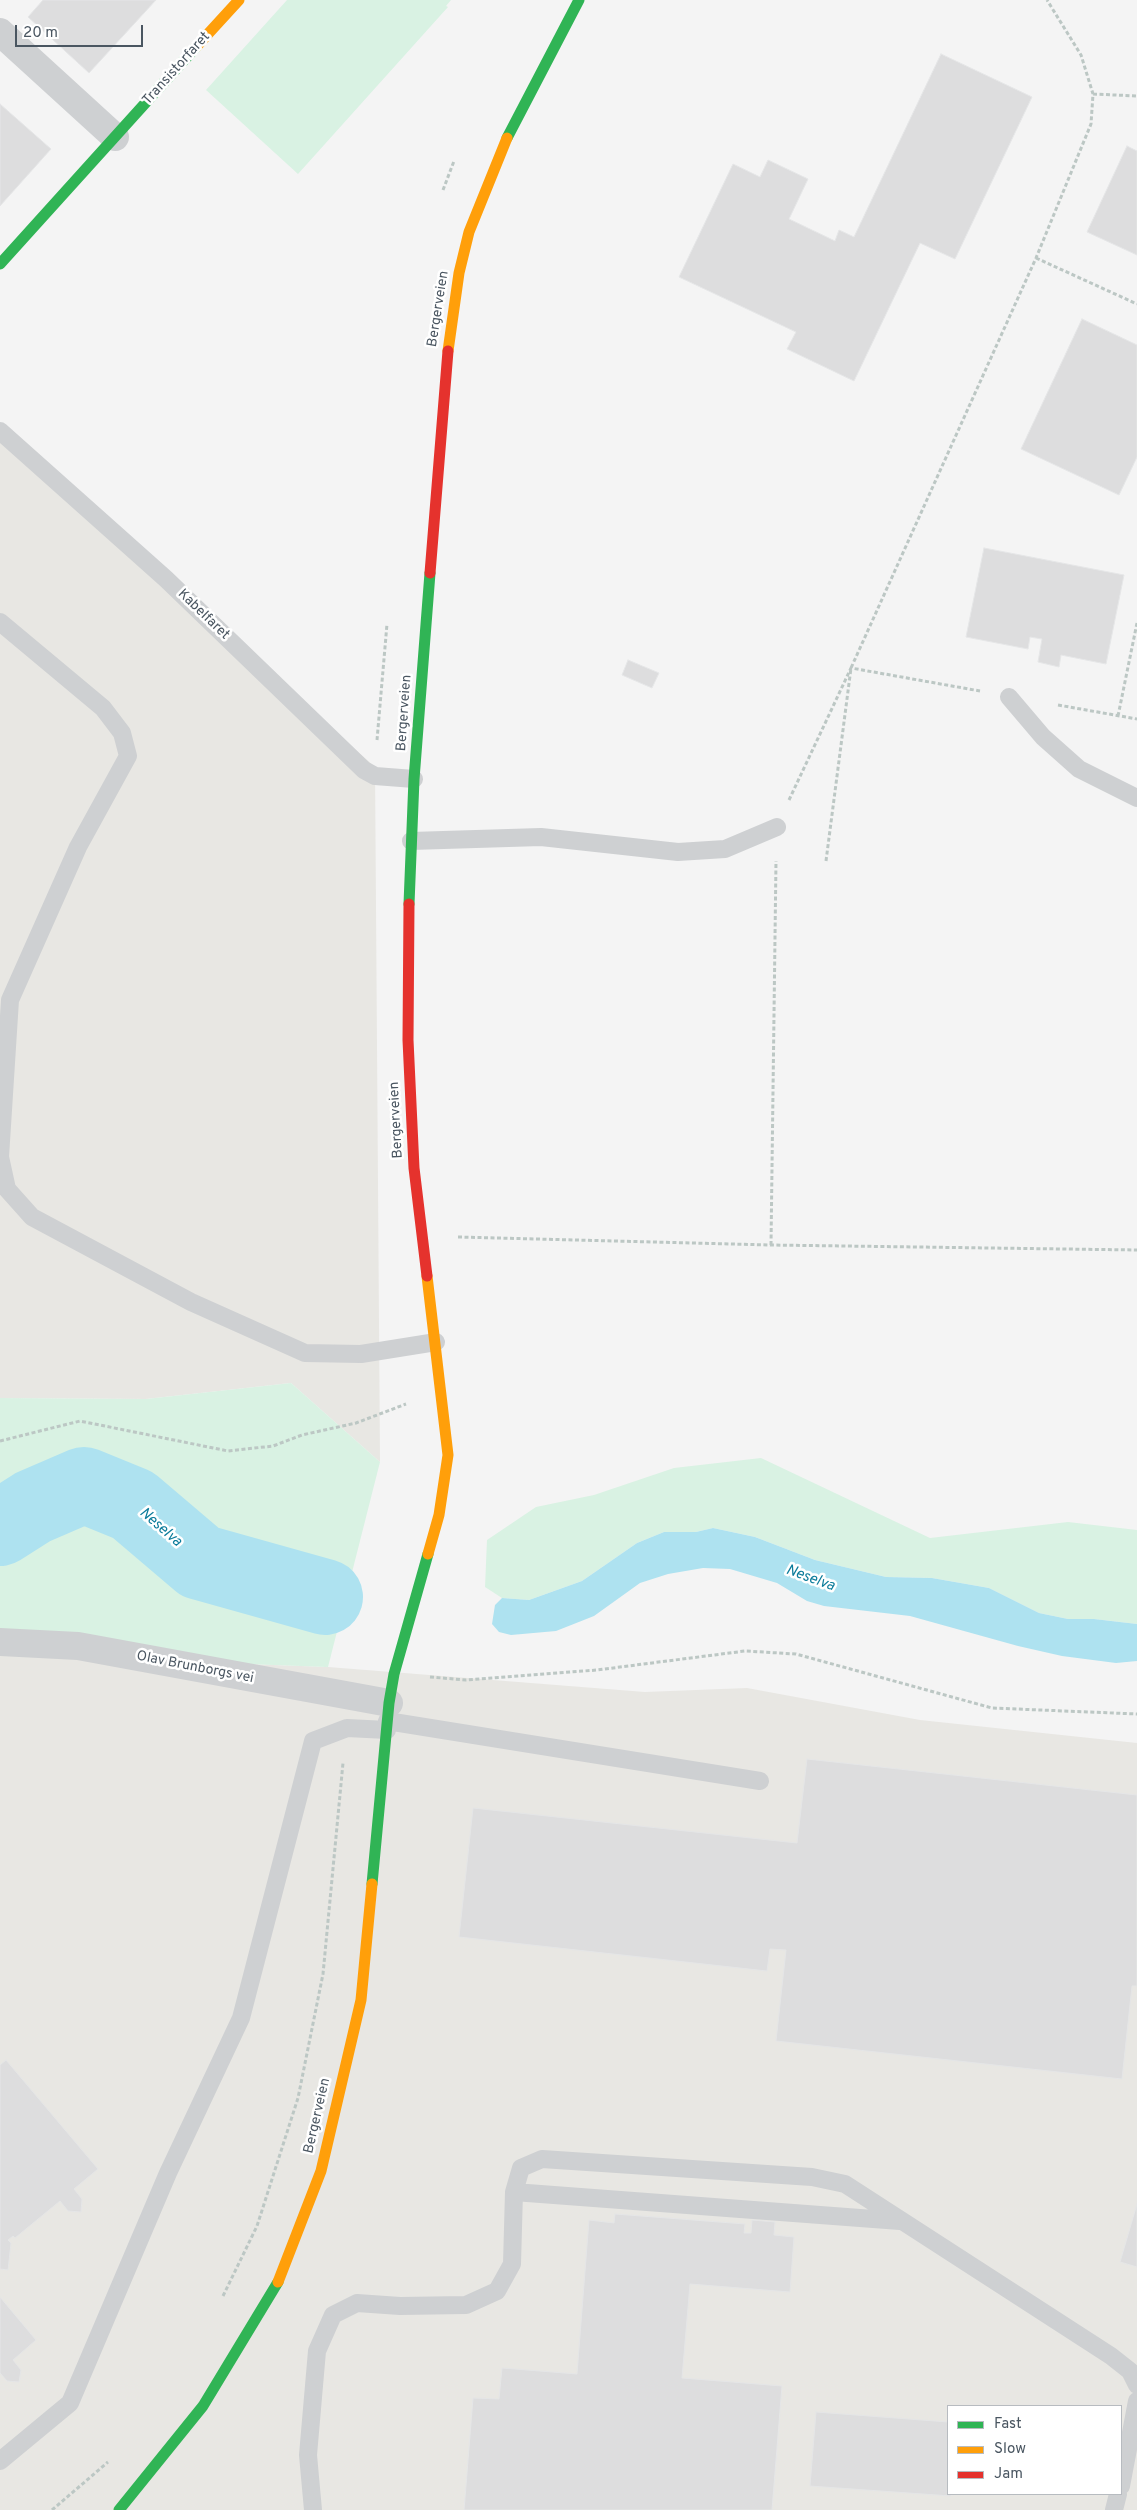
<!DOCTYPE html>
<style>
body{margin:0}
#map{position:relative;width:1137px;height:2510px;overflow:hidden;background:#f4f4f4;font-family:Overpass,sans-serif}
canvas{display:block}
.legend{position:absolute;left:947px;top:2405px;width:175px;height:90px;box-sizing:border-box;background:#fff;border:1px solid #b7bbc0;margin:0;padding:6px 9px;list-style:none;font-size:15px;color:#4a5661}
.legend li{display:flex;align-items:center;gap:10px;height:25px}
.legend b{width:25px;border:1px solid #b7bbc0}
.scale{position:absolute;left:15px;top:25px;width:128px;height:22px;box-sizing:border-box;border:2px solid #4a5661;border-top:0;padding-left:6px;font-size:15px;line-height:18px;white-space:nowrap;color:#4a5661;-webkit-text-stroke:4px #fff;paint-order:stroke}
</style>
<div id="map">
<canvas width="1137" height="2510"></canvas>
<ul class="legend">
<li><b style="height:6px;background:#30b455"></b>Fast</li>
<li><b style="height:6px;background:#ff9f0a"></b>Slow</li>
<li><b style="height:6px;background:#e5322d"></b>Jam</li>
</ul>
<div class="scale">20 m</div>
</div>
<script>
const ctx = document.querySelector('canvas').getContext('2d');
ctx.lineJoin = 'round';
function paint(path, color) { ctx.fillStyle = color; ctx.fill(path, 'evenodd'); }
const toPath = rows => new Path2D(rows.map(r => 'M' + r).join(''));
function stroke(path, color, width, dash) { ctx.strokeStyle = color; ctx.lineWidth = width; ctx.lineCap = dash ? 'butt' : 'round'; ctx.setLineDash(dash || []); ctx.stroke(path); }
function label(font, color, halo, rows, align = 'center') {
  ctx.font = font + ' Overpass,sans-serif'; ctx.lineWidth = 5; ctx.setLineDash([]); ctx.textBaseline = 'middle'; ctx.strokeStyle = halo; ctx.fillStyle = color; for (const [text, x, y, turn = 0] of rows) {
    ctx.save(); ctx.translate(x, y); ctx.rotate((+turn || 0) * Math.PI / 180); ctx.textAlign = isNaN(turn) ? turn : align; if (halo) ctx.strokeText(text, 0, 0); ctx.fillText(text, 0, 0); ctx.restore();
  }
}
const commercial = toPath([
 [0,435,375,767,380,1462,291,1383,146,1399,0,1398],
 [0,1655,328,1667,645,1692,747,1688,920,1720,1137,1743,1137,2510,0,2510],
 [948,2406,1121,2406,1121,2494,948,2494]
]);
const green = toPath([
 [287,0,451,0,446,6,448,7,298,174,206,90],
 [291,1383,380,1462,328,1667,0,1655,0,1398,146,1399],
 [761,1458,930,1538,1068,1522,1137,1530,1137,1624,1094,1619,1068,1619,1039,1613,989,1588,932,1578,886,1577,815,1560,755,1537,713,1528,696,1532,664,1532,637,1543,582,1581,529,1600,502,1598,485,1587,487,1540,536,1507,594,1495,674,1468]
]);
const water = toPath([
 [713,1528,755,1537,815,1560,886,1577,932,1578,989,1588,1039,1613,1068,1619,1094,1619,1137,1624,1137,1661,1116,1663,1062,1656,1018,1646,910,1616,824,1606,807,1601,777,1583,730,1569,703,1568,668,1574,640,1583,594,1616,556,1631,511,1635,499,1632,492,1624,495,1605,502,1598,529,1600,582,1581,637,1543,664,1532,696,1532]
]);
const river = toPath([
 [0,1528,33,1507,84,1485,133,1505,200,1562,325,1597]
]);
const building = toPath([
 [43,0,156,0,89,73,28,17,43,0],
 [941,54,1032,97,955,259,920,243,854,381,787,349,796,332,679,277,733,164,760,177,768,160,808,179,789,219,835,241,839,230,854,237,941,54],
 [0,104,51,149,0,206,0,104],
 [1127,146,1137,151,1137,255,1087,232,1127,146],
 [1082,319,1137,345,1137,457,1119,495,1021,449,1082,319],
 [984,548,1124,575,1106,664,1061,655,1059,667,1038,662,1042,639,1030,637,1028,649,966,637,984,548],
 [628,660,659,673,652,688,622,675,628,660],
 [807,1759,1137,1795,1137,1986,1132,1986,1122,2079,776,2041,786,1950,770,1949,767,1971,459,1937,473,1808,797,1843,807,1759],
 [6,2060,98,2169,74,2189,82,2199,81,2212,68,2211,60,2201,15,2238,13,2236,8,2240,11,2243,8,2270,0,2269,0,2065,6,2060],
 [1137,2204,1137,2267,1120,2262,1137,2204],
 [615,2214,745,2224,744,2233,751,2233,752,2220,775,2222,774,2235,794,2237,790,2292,690,2284,682,2378,782,2386,772,2510,464,2510,473,2398,499,2399,502,2368,577,2374,589,2220,614,2223,615,2214],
 [0,2297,36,2340,13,2360,21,2370,19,2382,7,2381,0,2373,0,2297],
 [816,2412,948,2422,948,2494,951,2494,951,2496,810,2486,816,2412]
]);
const path = toPath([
 [1093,94,1137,96],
 [443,190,454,161],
 [1036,258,1137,304],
 [1058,705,1137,719],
 [1118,716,1137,623],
 [377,740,387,624],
 [789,800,851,668,980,691],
 [826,861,851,668,1036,258,1091,124,1093,94,1081,55,1047,0],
 [458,1237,771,1245,1137,1250],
 [771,1245,776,861],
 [0,1441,80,1421,228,1451,273,1446,302,1435,356,1423,406,1404],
 [430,1677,466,1680,597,1670,745,1651,796,1654,992,1708,1137,1714],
 [223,2296,257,2226,298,2098,323,1974,343,1763],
 [52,2510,108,2462]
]);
const lane = toPath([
 [0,431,166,579,364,770,375,776,414,779],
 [0,622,103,708,122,733,128,756,78,847,10,1000,0,1157,7,1189,32,1217,191,1302,305,1353,361,1354,436,1342],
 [1009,697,1043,737,1079,769,1137,798],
 [411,841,541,837,678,852,725,849,777,827],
 [387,1721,760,1781],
 [514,2192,900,2221],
 [0,2461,70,2403,168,2173,241,2018,313,1741,347,1728,387,1730],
 [1121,2486,1137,2401],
 [313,2510,308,2455,317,2351,333,2315,357,2303,400,2306,466,2305,497,2291,512,2264,514,2192,521,2168,542,2159,812,2177,845,2184,1111,2356,1130,2371,1137,2385],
 [1114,2510,1118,2494]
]);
const street = toPath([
 [0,32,115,137],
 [0,1642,78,1646,389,1703]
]);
const fast = toPath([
 [507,138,579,0],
 [0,264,196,47],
 [409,904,414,779,430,573],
 [372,1884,389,1703,394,1674,428,1554],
 [119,2510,203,2406,278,2282]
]);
const slow = toPath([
 [196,47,239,0],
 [448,351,459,273,469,232,507,138],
 [427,1276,448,1455,439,1515,428,1554],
 [278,2282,321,2171,361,2000,372,1884]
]);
const jam = toPath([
 [430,573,448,351],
 [409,904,408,1040,414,1168,427,1276]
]);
const streetNames = [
 ["Transistorfaret",177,69,-48],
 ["Bergerveien",439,309,-81],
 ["Kabelfaret",203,615,44],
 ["Bergerveien",405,713,-86],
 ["Bergerveien",397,1120,-93],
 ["Olav Brunborgs vei",195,1668,11],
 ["Bergerveien",318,2116,-77]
];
const waterNames = [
 ["Neselva",160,1528,41],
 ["Neselva",810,1579,20]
];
paint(commercial, '#e8e7e3');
paint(green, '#d9f2e3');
paint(water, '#aee2f0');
stroke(river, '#aee2f0', 76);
paint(building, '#ddddde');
stroke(building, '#e5e6e7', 1);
stroke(path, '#bcc7c4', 3, [4, 2.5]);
stroke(lane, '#ced0d2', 18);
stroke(street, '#ced0d2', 28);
stroke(fast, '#30b455', 11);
stroke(slow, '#ff9f0a', 11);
stroke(jam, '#e5322d', 11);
label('14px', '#4a5661', '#fff', streetNames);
label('italic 15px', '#0c7c9b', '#fff', waterNames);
</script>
